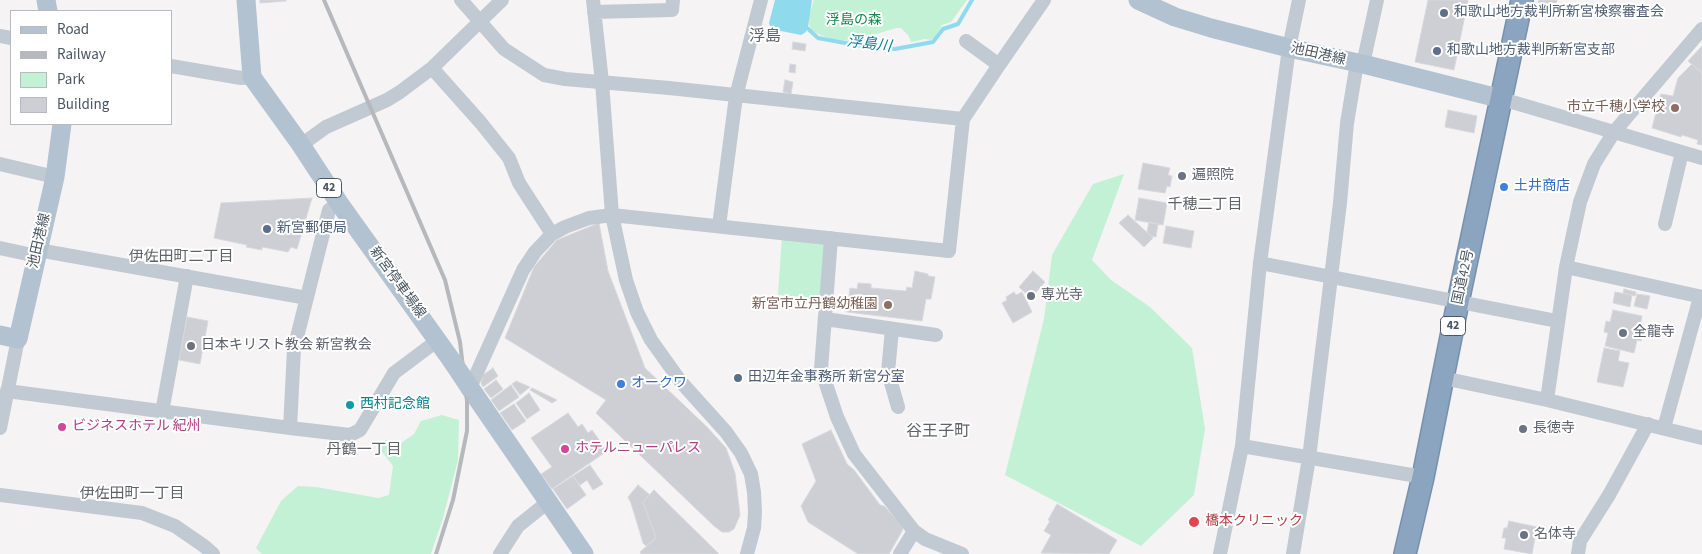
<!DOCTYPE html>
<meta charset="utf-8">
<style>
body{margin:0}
#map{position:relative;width:1702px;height:554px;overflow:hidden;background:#f5f3f3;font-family:"Source Sans 3",sans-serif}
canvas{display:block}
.legend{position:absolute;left:10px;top:10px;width:162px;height:115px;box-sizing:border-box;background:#fff;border:1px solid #b7bbc0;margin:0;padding:6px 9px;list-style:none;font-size:15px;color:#4a5661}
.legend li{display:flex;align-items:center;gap:10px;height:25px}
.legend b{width:25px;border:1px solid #b7bbc0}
</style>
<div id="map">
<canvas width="1702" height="554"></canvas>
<ul class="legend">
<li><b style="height:6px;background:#b3c2d1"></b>Road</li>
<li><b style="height:6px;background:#b5b8bd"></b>Railway</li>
<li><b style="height:14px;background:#c3f1d5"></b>Park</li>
<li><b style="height:14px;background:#cdcfd5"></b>Building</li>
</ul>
</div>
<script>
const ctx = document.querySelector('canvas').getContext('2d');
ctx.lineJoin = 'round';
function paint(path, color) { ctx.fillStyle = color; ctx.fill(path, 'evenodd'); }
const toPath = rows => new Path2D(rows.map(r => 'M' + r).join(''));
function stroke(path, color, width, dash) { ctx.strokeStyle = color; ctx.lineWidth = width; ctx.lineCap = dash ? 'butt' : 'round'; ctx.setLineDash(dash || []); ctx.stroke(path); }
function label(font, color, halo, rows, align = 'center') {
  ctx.font = font + ' "Source Sans 3","Noto Sans JP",sans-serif'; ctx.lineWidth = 4; ctx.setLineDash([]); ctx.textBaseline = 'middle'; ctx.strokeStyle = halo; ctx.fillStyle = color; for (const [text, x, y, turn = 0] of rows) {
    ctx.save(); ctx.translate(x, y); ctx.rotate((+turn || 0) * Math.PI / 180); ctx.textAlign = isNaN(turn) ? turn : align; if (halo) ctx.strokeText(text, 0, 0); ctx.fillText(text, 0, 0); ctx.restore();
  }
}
const green = toPath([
 [814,0,967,0,951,22,942,25,935,37,931,40,925,39,911,42,908,35,901,28,896,28,873,35,865,41,857,42,832,39,820,35,811,30,809,24,809,15],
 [1124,174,1092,260,1111,280,1150,307,1192,348,1205,429,1194,495,1141,546,1005,475,1044,319,1052,255,1093,184],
 [782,236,828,240,823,298,778,295],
 [442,415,459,420,458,460,443,518,431,554,262,554,256,548,281,501,298,486,316,487,378,498,389,495,393,466,380,449,385,440,401,443,414,434,421,421]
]);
const water = toPath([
 [775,0,810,0,806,32,801,35,776,30,770,26,769,23]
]);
const stream = toPath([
 [810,0,806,27,818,38,856,45,895,49,933,42,943,29,958,24,972,0]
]);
const building = toPath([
 [260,0,286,0,286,1,260,3,260,0],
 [1428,0,1468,0,1454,70,1415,62,1428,0],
 [1539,0,1557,0,1555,6,1538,3,1539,0],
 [793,42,806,44,805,51,792,49,793,42],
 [1702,46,1702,73,1688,61,1702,46],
 [790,64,796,65,795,73,789,72,790,64],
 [1692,64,1702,73,1702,145,1697,144,1698,140,1682,135,1681,137,1652,128,1661,94,1673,96,1678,78,1692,64],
 [785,80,793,82,791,94,783,92,785,80],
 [1448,110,1477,116,1474,133,1445,127,1448,110],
 [1143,163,1170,168,1168,175,1172,176,1170,187,1167,186,1165,193,1138,189,1143,163],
 [312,198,297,249,291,247,288,252,262,247,262,250,246,247,247,245,214,238,221,203,312,198],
 [1139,198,1167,203,1163,225,1135,220,1139,198],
 [1128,215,1153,238,1144,247,1119,223,1128,215],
 [1149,222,1158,224,1156,237,1151,236,1147,232,1149,222],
 [599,223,608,271,645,368,707,427,726,448,735,473,740,515,734,529,729,532,722,532,714,526,596,413,606,400,505,338,534,267,557,240,599,223],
 [1166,226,1194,231,1191,248,1163,243,1166,226],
 [915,271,928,274,928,276,935,277,931,299,926,299,922,321,847,312,850,288,857,289,858,283,871,284,871,288,906,291,907,287,912,288,915,271],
 [1033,271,1045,282,1031,298,1019,287,1033,271],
 [1624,289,1636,292,1635,296,1623,293,1624,289],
 [1014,292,1016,295,1022,292,1032,312,1013,323,1002,303,1007,300,1006,297,1014,292],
 [1615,292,1632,295,1630,307,1613,303,1615,292],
 [1637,294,1650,296,1647,309,1634,306,1637,294],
 [1613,310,1642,316,1640,327,1644,328,1641,341,1637,340,1634,353,1605,346,1608,333,1604,332,1606,321,1610,322,1613,310],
 [187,317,208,321,200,364,179,360,187,317],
 [1604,348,1620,351,1618,361,1629,363,1623,387,1597,382,1604,348],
 [493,368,498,376,483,387,481,383,483,375,493,368],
 [496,380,503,389,491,398,484,389,496,380],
 [516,381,530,387,520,395,512,384,516,381],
 [511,385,519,397,499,411,491,400,511,385],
 [532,388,557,400,552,403,530,390,532,388],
 [529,393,540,410,527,419,516,403,529,393],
 [514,404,526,421,512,430,500,413,514,404],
 [568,413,578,427,582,424,588,433,592,430,607,451,552,489,541,474,552,467,531,438,568,413],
 [831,430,847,464,854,470,880,505,884,506,901,524,903,529,901,533,889,554,858,554,808,522,801,506,816,481,802,444,831,430],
 [590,465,603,484,593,490,587,480,580,485,573,476,590,465],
 [573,476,586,495,567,509,553,489,573,476],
 [638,485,650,495,643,502,656,538,646,546,643,543,631,503,628,497,638,485],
 [654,490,719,554,641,554,640,552,656,538,643,502,654,490],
 [1057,504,1117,540,1109,554,1041,553,1051,535,1044,531,1050,521,1048,520,1057,504],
 [1509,521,1537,527,1532,554,1504,549,1506,538,1502,538,1504,528,1507,528,1509,521]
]);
const minor = toPath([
 [461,0,504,49,544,75,565,79,669,88,963,119],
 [593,0,602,82,612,215,626,280,637,312,651,340,681,382,726,432,741,453,751,474,754,492,755,512,754,528,747,554],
 [594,12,672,10,673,0],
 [0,36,11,38],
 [966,41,999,65],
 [1363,64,1377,0],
 [171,66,241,78,252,77],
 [432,68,481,123,509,158,519,183,552,234],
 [1502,99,1702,158],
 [301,145,326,127,387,100,400,92,432,68,502,0],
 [0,164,55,177],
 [1665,224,1682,152],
 [719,226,736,96,761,0],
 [831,238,821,369,837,417,854,454,914,531,925,539,962,554],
 [0,248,37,256],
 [38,250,307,298],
 [1260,263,1557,321],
 [1566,267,1702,297],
 [825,319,936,335],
 [892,329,888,372,898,407],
 [1443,378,1547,400,1702,438],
 [470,388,523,270,535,252,552,234,565,227,589,218,612,215,949,251,963,119,999,65,1044,0],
 [7,391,290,428,350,435,360,430,394,373,438,340],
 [1547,400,1566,267,1580,202,1594,164,1614,132,1702,29],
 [162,412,187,276],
 [0,428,18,339],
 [290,428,294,349,329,210,339,203],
 [1664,428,1700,297],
 [1242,446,1423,477],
 [0,495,142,513,175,526,204,546,213,554],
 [500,554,518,526,548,502],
 [900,554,914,531],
 [1220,554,1242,446,1260,263,1289,48,1299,0],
 [1293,554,1309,458,1340,203,1347,123,1357,63],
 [1578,554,1580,541,1609,495,1648,424]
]);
const major = toPath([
 [46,0,48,11],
 [246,0,252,77,301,145,339,203,452,361],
 [1138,0,1175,17,1211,28,1289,48,1363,64,1502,99],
 [0,335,18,339,55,177,62,124],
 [470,388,584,554]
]);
const highway = toPath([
 [1405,554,1423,477,1458,302,1522,0]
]);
const rail = toPath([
 [324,0,445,280,460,342,467,401,467,431,453,500,436,554]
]);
const majorBridge = toPath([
 [452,361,470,388]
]);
const markers = [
 [1444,13,5,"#5c6f8a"],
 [1437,51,5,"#5c6f8a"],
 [1675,108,5,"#8d6e63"],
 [1182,176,5,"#6b7280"],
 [1504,187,5,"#3f7fe0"],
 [267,229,5,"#5c6f8a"],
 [1031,296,5,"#6b7280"],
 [888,305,5,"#8d6e63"],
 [1623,333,5,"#6b7280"],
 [191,346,5,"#6b7280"],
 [738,378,5,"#5c6f8a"],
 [621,384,5,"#3f7fe0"],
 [350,405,5,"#0f9aa8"],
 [62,427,5,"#d1479c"],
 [1523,429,5,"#6b7280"],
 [565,449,5,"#d1479c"],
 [1194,522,6,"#e0444e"],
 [1524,535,5,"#6b7280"]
];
const shields = [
 [329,188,25],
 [1453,326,25]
];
const shieldNames = [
 ["42",329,188],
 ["42",1453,326]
];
const serviceNames = [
 ["和歌山地方裁判所新宮検察審査会",1454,13],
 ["和歌山地方裁判所新宮支部",1447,51],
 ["新宮郵便局",277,229],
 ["田辺年金事務所 新宮分室",748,378]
];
const parkNames = [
 ["浮島の森",854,21]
];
const streetNames = [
 ["池田港線",1318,55,13],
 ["池田港線",40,241,-77],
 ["国道42号",1464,277,-78],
 ["新宮停車場線",397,283,54]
];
const educationNames = [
 ["市立千穂小学校",1665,108],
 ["新宮市立丹鶴幼稚園",878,305]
];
const worshipNames = [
 ["遍照院",1192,176],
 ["専光寺",1041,296],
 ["全龍寺",1633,333],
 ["日本キリスト教会 新宮教会",201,346],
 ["長徳寺",1533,429],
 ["名体寺",1534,535]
];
const shopNames = [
 ["土井商店",1514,187],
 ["オークワ",631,384]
];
const cultureNames = [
 ["西村記念館",360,405]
];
const hotelNames = [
 ["ビジネスホテル 紀州",72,427],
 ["ホテルニューパレス",575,449]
];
const healthNames = [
 ["橋本クリニック",1205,522]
];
const waterNames = [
 ["浮島川",869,45,7]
];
const neighbourhoodNames = [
 ["千穂二丁目",1205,206],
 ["伊佐田町二丁目",181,258],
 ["丹鶴一丁目",364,451],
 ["伊佐田町一丁目",132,495]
];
const quarterNames = [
 ["浮島",765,37],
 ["谷王子町",938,432]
];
paint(green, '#c3f1d5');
paint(water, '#90daee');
stroke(stream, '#90daee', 4);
paint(building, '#cdcfd5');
stroke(building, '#d7d9de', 1);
stroke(highway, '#7690ad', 24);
stroke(minor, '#c1cad2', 14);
stroke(major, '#b3c2d1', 19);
stroke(highway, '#8ba5c1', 21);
stroke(rail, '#b5b8bd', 4);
stroke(majorBridge, '#b3c2d1', 19);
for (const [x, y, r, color] of markers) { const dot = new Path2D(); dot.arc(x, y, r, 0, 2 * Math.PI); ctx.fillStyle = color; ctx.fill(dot); stroke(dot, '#fff', 2); }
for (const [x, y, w] of shields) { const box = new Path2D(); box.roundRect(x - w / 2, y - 9.5, w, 19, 4); ctx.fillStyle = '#fff'; ctx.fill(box); stroke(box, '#4a5661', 1); }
label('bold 12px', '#4a5661', null, shieldNames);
label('14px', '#4e5e75', '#fff', serviceNames, 'left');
label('14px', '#17864f', '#fff', parkNames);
label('14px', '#4a5661', '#fff', streetNames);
label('14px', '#785e54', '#fff', educationNames, 'right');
label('14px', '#5b616d', '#fff', worshipNames, 'left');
label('14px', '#366cbe', '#fff', shopNames, 'left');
label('14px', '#0d838f', '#fff', cultureNames, 'left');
label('14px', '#b23c85', '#fff', hotelNames, 'left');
label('14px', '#be3a42', '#fff', healthNames, 'left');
label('italic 15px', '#0c7c9b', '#fff', waterNames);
label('15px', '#5f6368', '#fff', neighbourhoodNames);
label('16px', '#5f6368', '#fff', quarterNames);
</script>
